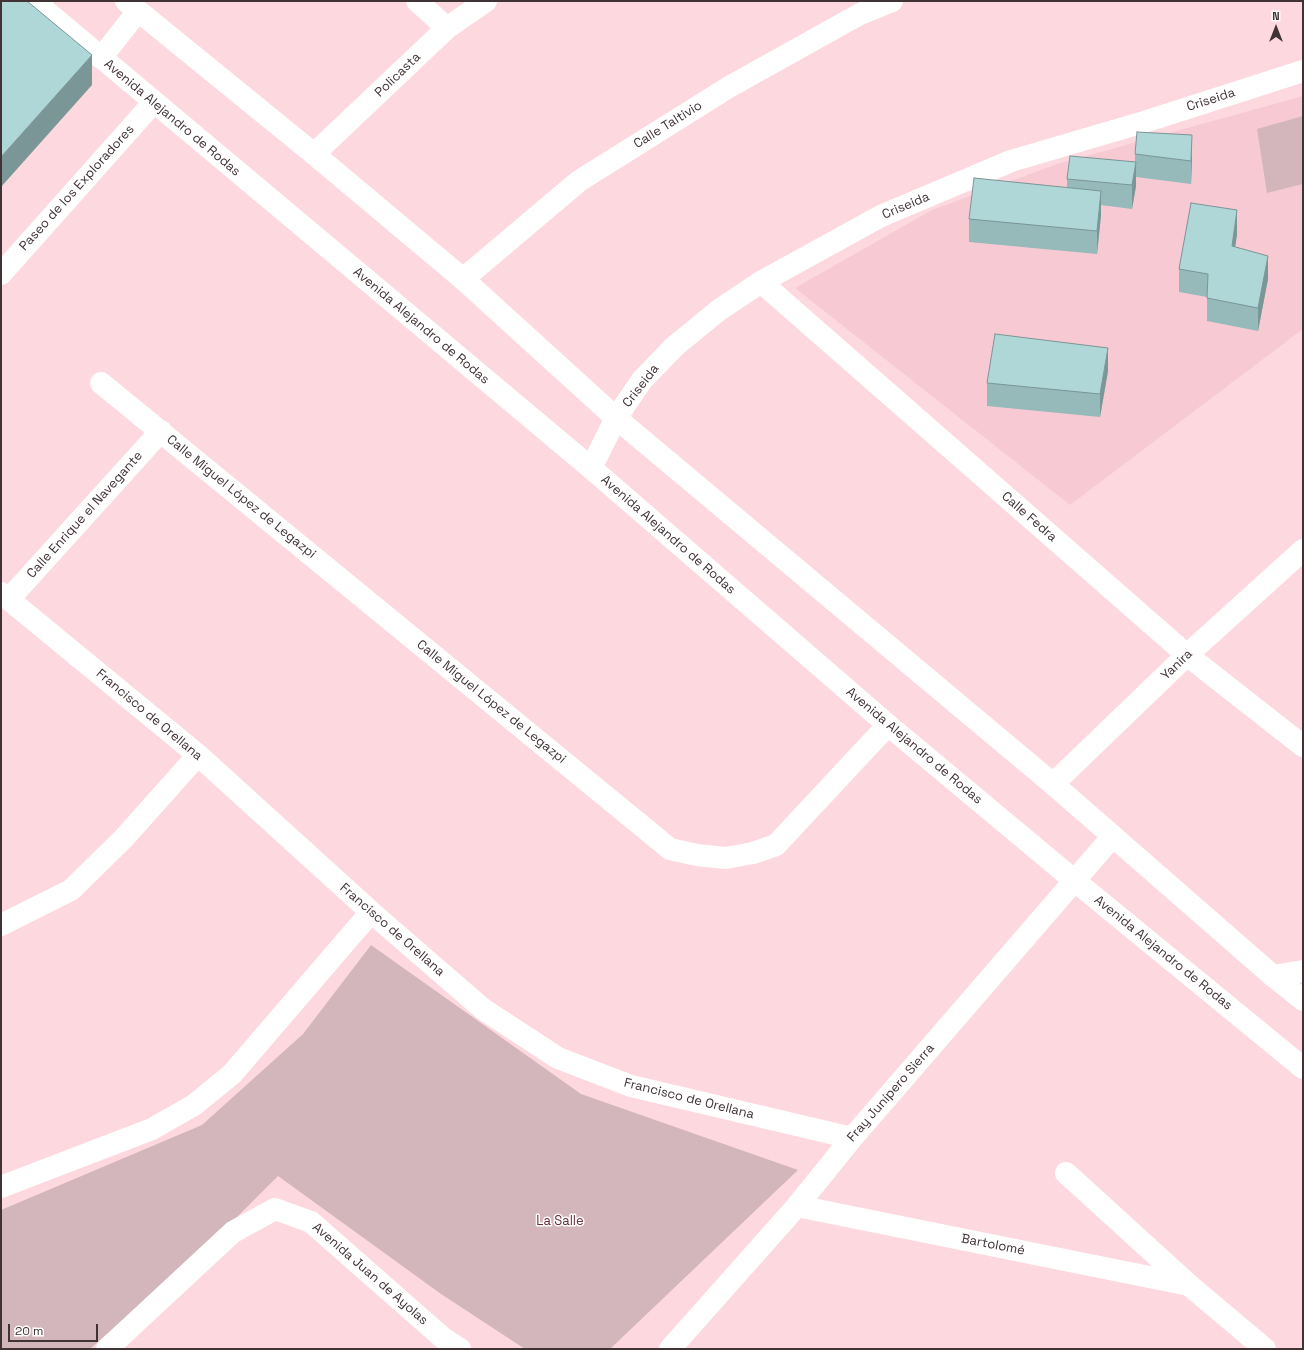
<!DOCTYPE html>
<meta charset="utf-8">
<style>
body{margin:0}
#map{position:relative;width:1304px;height:1350px;overflow:hidden;background:#fed8df;font-family:"Space Grotesk",sans-serif}
canvas{display:block}
.frame{position:absolute;inset:0;border:2px solid #403235;pointer-events:none}
.north{position:absolute;left:1256px;top:8px;width:40px;height:40px;-webkit-text-stroke:3px #fff;paint-order:stroke;rotate:0deg;font-size:11px;font-weight:700;line-height:16px;text-align:center;color:#403235}
.north::after{content:'';display:block;margin:auto;width:14px;height:18px;background:#403235;clip-path:polygon(50% 0,100% 100%,50% 72%,0 100%)}
.scale{position:absolute;left:8px;top:1324px;width:90px;height:18px;box-sizing:border-box;border:2px solid #403235;border-top:0;padding-left:5px;font-size:12px;line-height:14px;white-space:nowrap;color:#403235;-webkit-text-stroke:3px #fff;paint-order:stroke}
</style>
<div id="map">
<canvas width="1304" height="1350"></canvas>
<div class="frame"></div>
<div class="north">N</div>
<div class="scale">20 m</div>
</div>
<script>
const ctx = document.querySelector('canvas').getContext('2d');
ctx.lineJoin = 'round';
function paint(path, color) { ctx.fillStyle = color; ctx.fill(path, 'evenodd'); }
const toPath = rows => new Path2D(rows.map(r => 'M' + r).join(''));
function stroke(path, color, width, dash) { ctx.strokeStyle = color; ctx.lineWidth = width; ctx.lineCap = dash ? 'butt' : 'round'; ctx.setLineDash(dash || []); ctx.stroke(path); }
function label(font, color, halo, rows, align = 'center') {
  ctx.font = font + ' "Space Grotesk",sans-serif'; ctx.lineWidth = 3; ctx.setLineDash([]); ctx.textBaseline = 'middle'; ctx.strokeStyle = halo; ctx.fillStyle = color; for (const [text, x, y, turn = 0] of rows) {
    ctx.save(); ctx.translate(x, y); ctx.rotate((+turn || 0) * Math.PI / 180); ctx.textAlign = isNaN(turn) ? turn : align; if (halo) ctx.strokeText(text, 0, 0); ctx.fillText(text, 0, 0); ctx.restore();
  }
}
const built = toPath([
 [1303,96,1303,329,1070,505,795,288,932,210,1057,164]
]);
const green = toPath([
 [1303,116,1303,184,1267,193,1257,129],
 [371,945,581,1094,798,1170,610,1349,525,1349,441,1294,278,1176,225,1229,90,1349,1,1349,1,1210,202,1125,303,1034]
]);
const street = toPath([
 [417,1,447,28],
 [314,154,447,28,486,1],
 [1,274,154,102],
 [463,279,579,181,729,87,860,14,892,1],
 [761,282,1187,655,1303,746],
 [101,383,670,849,697,855,726,858,753,853,776,845,888,725],
 [591,468,616,418,642,380,675,346,719,310,761,282,881,216,1011,161,1144,122,1303,71],
 [1,593,198,755,371,912,483,1009,558,1058,631,1086,852,1138],
 [9,599,161,431],
 [1053,784,1187,655,1303,550],
 [1,925,71,890,124,838,198,755],
 [1273,976,1303,971],
 [1066,1173,1189,1285,1265,1349],
 [1,1187,152,1129,194,1105,232,1074,371,912],
 [797,1206,1189,1285],
 [107,1349,233,1232,275,1209,311,1222,443,1338,460,1349],
 [670,1349,797,1206,852,1138,1113,836]
]);
const secondary = toPath([
 [34,1,591,468,888,725,1075,881,1303,1068],
 [126,1,314,154,463,279,616,418,1053,784,1273,976,1303,1000],
 [101,58,138,11]
]);
const wall = toPath([
 [1135,154,1192,158,1191,184,1136,177,1136,186,1132,209,1101,205,1101,215,1097,254,969,242,969,219,1067,188,1067,179,1135,162],
 [1237,234,1235,247,1268,279,1258,331,1207,321,1207,297,1179,292,1179,269],
 [1108,371,1100,417,987,406,987,383]
]);
const shadedWall = toPath([
 [92,55,92,85,1,187,1,157],
 [1192,135,1192,158,1191,184,1191,161],
 [1136,162,1136,186,1132,209,1132,185],
 [1101,191,1101,215,1097,254,1097,231],
 [1237,210,1237,234,1232,269,1232,246],
 [1268,256,1268,279,1258,331,1258,308],
 [1108,348,1108,371,1100,417,1100,394]
]);
const building = toPath([
 [1,1,27,1,92,55,1,157,1,1],
 [1137,132,1192,135,1191,161,1135,154,1137,132],
 [1070,156,1136,162,1132,185,1067,179,1070,156],
 [974,178,1101,191,1097,231,969,219,974,178],
 [1191,203,1237,210,1232,246,1268,256,1258,308,1207,298,1208,274,1179,269,1191,203],
 [995,334,1108,348,1100,394,987,383,995,334]
]);
const streetNames = [
 ["Policasta",398,75,-44],
 ["Criseida",1211,100,-18],
 ["Avenida Alejandro de Rodas",172,118,40],
 ["Calle Taltivio",668,125,-32],
 ["Paseo de los Exploradores",77,188,-48],
 ["Criseida",906,206,-23],
 ["Avenida Alejandro de Rodas",421,326,40],
 ["Criseida",641,386,-52],
 ["Calle Miguel López de Legazpi",241,497,39],
 ["Calle Enrique el Navegante",85,515,-48],
 ["Calle Fedra",1029,517,41],
 ["Avenida Alejandro de Rodas",668,535,41],
 ["Yanira",1177,665,-44],
 ["Calle Miguel López de Legazpi",491,702,39],
 ["Francisco de Orellana",149,715,40],
 ["Avenida Alejandro de Rodas",914,746,40],
 ["Francisco de Orellana",392,930,41],
 ["Avenida Alejandro de Rodas",1163,953,39],
 ["Fray Junípero Sierra",891,1093,-49],
 ["Francisco de Orellana",689,1099,14],
 ["Bartolomé",993,1245,11],
 ["Avenida Juan de Ayolas",370,1274,41]
];
const parkNames = [
 ["La Salle",560,1221]
];
paint(built, '#f7cad3');
paint(green, '#d3b6bb');
stroke(street, '#fff', 22);
stroke(secondary, '#fff', 22);
paint(wall, '#96b9ba');
paint(shadedWall, '#7a9697');
paint(building, '#afd7d8');
stroke(building, '#7a9697', 1);
label('13px', '#403235', '#fff', streetNames);
label('13px', '#692d3c', '#fff', parkNames);
</script>
